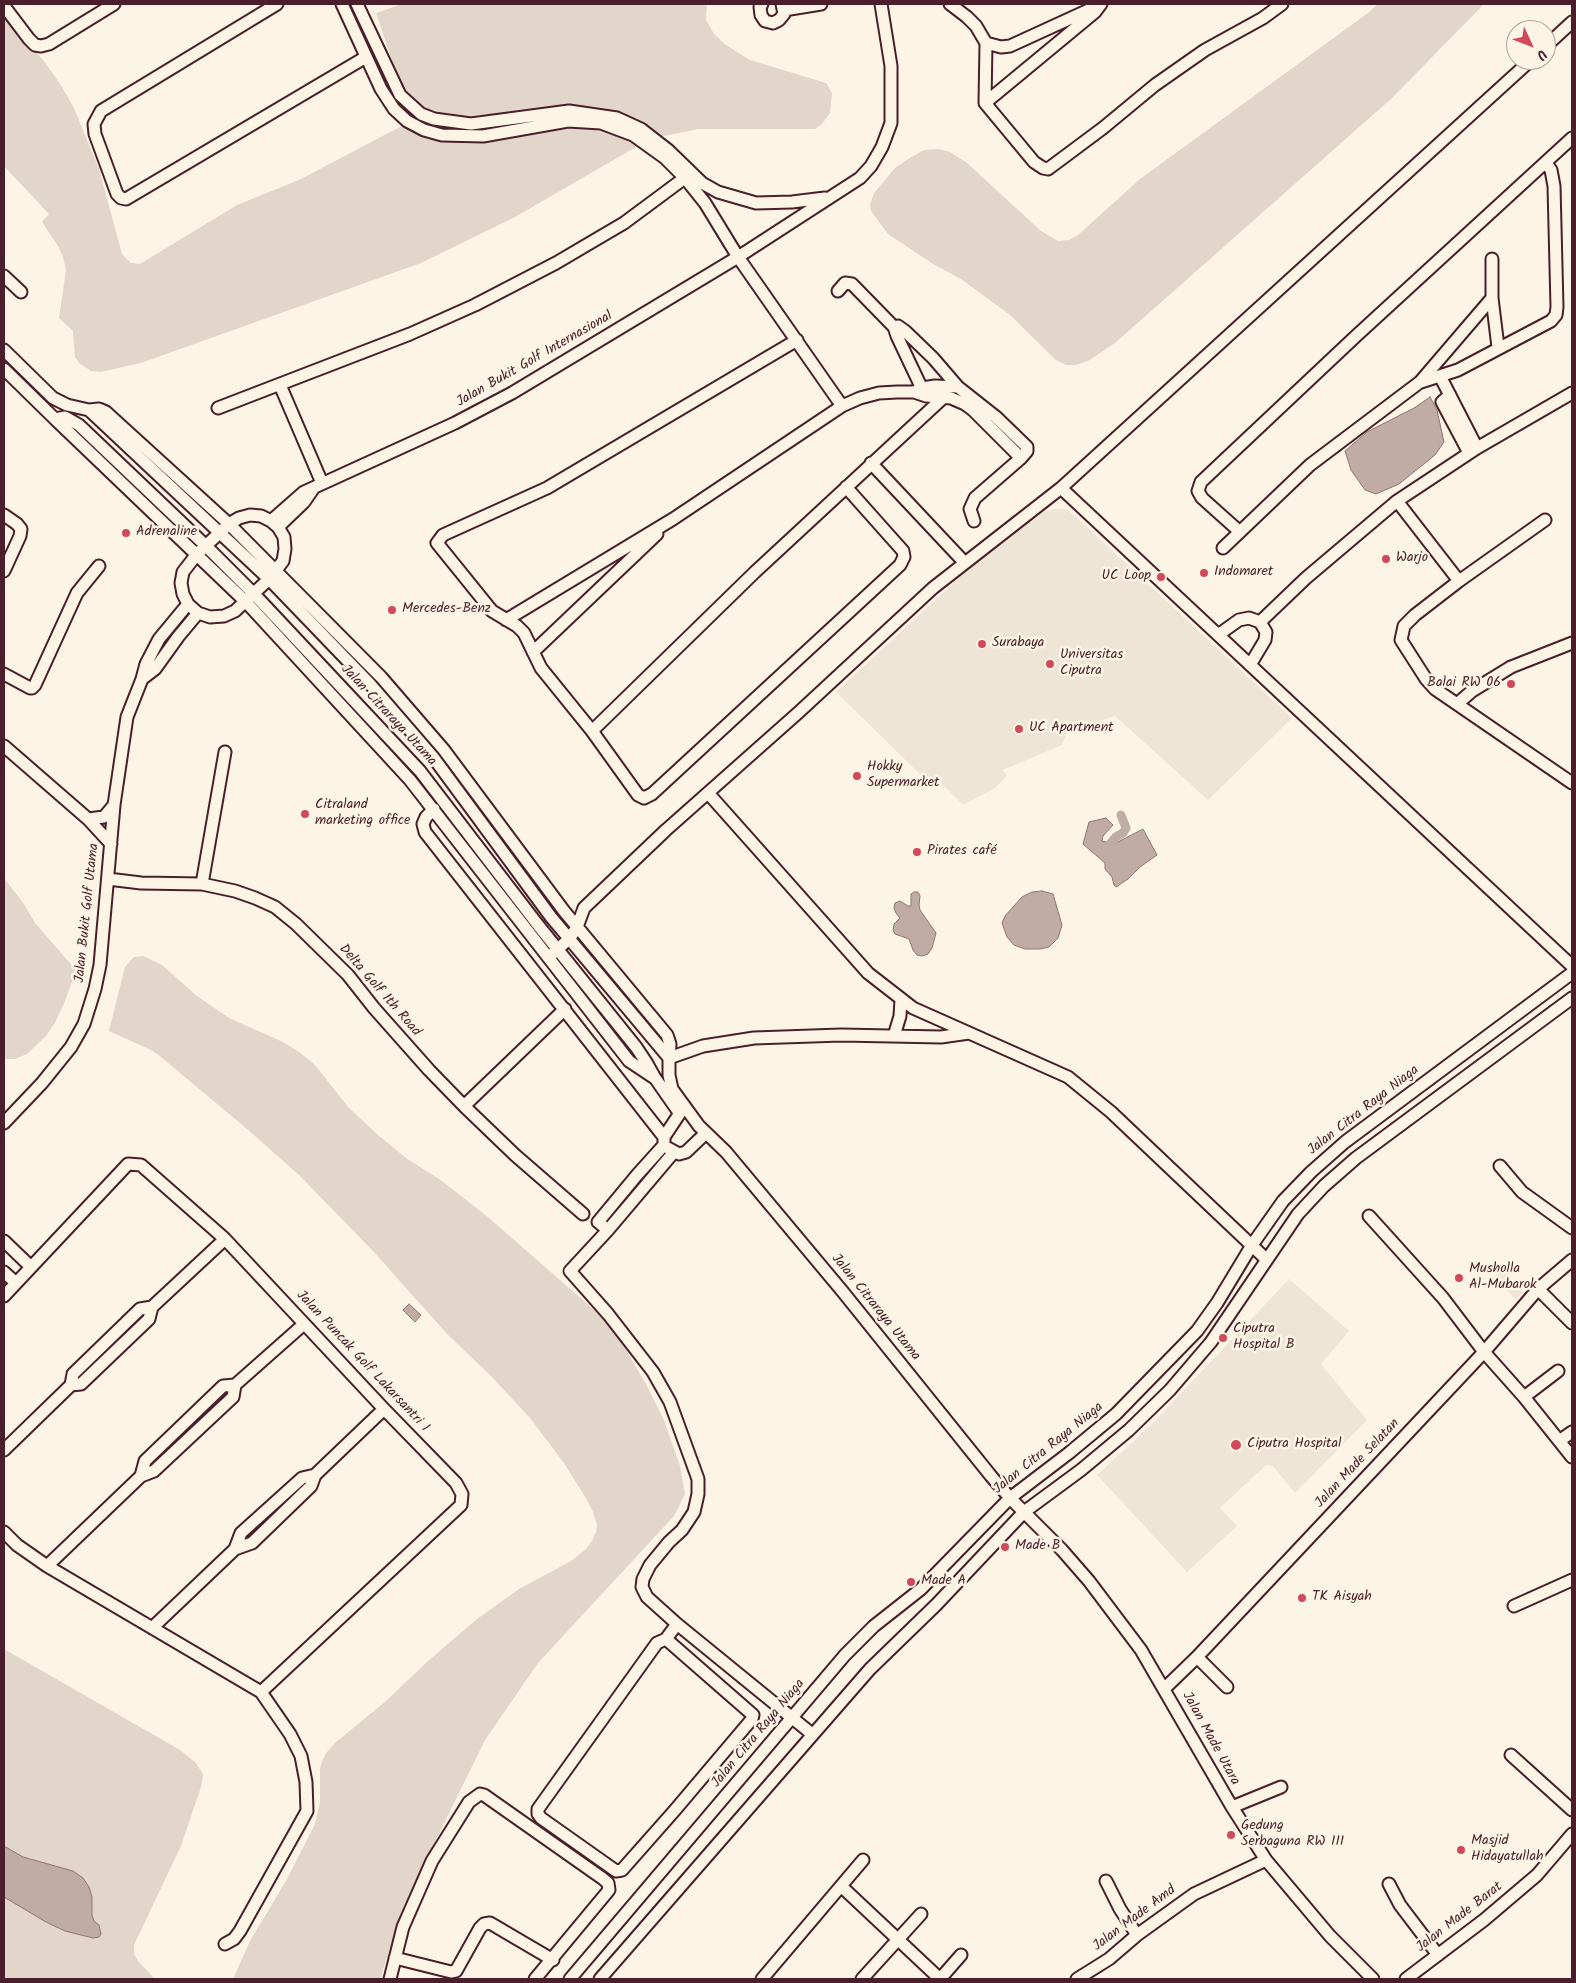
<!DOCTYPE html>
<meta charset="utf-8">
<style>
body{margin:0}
#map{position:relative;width:1576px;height:1983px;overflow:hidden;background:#fcf5e5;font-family:Kalam,sans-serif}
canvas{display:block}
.frame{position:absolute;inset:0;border:5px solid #4a1f2b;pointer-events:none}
.north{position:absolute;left:1506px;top:20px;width:50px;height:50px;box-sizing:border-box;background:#fcf5e5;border:1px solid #b59f9b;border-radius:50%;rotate:133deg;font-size:14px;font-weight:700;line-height:20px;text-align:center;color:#4a1f2b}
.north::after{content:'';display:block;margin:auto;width:18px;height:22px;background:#d1495b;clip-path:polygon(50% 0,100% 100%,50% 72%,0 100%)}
</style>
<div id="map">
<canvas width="1576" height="1983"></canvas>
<div class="frame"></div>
<div class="north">U</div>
</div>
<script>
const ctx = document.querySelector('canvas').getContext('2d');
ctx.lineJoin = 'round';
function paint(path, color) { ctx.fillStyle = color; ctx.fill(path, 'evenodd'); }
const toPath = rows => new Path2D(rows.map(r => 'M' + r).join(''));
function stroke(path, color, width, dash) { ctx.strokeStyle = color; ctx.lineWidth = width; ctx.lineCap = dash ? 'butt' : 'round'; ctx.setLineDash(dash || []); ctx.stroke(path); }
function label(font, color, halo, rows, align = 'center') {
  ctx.font = font + ' Kalam,sans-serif'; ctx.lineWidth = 5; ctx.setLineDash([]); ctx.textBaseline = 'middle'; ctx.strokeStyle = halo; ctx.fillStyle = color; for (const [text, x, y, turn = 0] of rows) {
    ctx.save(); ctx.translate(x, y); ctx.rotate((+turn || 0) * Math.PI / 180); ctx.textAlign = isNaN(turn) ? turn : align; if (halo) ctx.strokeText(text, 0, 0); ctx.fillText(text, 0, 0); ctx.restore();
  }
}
const built = toPath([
 [1054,509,1066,509,1075,516,1292,718,1208,800,1115,716,1067,732,1062,745,1003,770,1007,776,995,788,963,805,939,781,933,787,836,692,973,565,1045,511],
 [1501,1269,1510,1277,1523,1293,1516,1299,1493,1279],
 [1289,1279,1349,1331,1321,1364,1367,1420,1295,1493,1273,1466,1266,1465,1220,1508,1237,1526,1187,1572,1097,1475,1151,1425]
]);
const green = toPath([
 [402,4,707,4,706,20,714,34,726,45,750,60,826,83,832,93,830,113,822,124,815,129,698,129,659,137,636,147,515,217,421,263,141,363,100,372,91,371,79,363,75,357,73,331,59,318,66,270,63,257,58,246,42,222,49,214,4,166,4,18,44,61,62,87,74,108,99,169,122,254,131,263,140,264,237,205,299,180,415,119,419,115,412,100,397,75,376,13],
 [1378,4,1484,4,1392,98,1115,343,1088,361,1076,365,1066,365,1056,360,1010,315,961,279,933,264,888,234,871,211,870,205,874,193,895,168,908,159,924,150,938,149,950,152,967,163,1041,231,1058,241,1069,240,1078,235,1140,179,1368,13],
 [4,878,24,904,35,923,76,970,65,1001,55,1023,46,1036,27,1054,15,1059,4,1059],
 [143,956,162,965,197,996,229,1018,283,1042,299,1052,315,1065,348,1107,378,1135,406,1158,442,1181,489,1218,600,1315,622,1343,647,1386,664,1420,680,1466,685,1494,674,1516,538,1663,485,1740,404,1905,380,1979,233,1979,250,1941,287,1879,315,1824,320,1802,320,1768,323,1759,327,1752,335,1743,386,1701,428,1661,477,1619,519,1589,571,1561,585,1550,592,1541,596,1532,597,1525,593,1512,587,1500,564,1463,530,1418,491,1376,447,1334,374,1252,299,1175,247,1129,161,1057,151,1050,109,1031,125,967,134,957],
 [4,1649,180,1750,195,1762,203,1774,201,1787,181,1846,134,1945,134,1954,138,1961,155,1979,4,1979]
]);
const water = toPath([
 [1430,397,1437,410,1444,442,1435,455,1399,484,1376,494,1365,490,1351,470,1345,451,1367,432,1414,408,1430,397],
 [1106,818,1113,825,1103,836,1102,841,1111,843,1118,842,1143,829,1157,855,1140,867,1128,879,1116,887,1114,885,1112,877,1105,869,1105,863,1083,844,1089,822,1106,818],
 [1042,891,1053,894,1062,925,1058,938,1049,947,1040,949,1025,949,1014,945,1007,937,1002,923,1005,916,1022,897,1032,892,1042,891],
 [914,892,918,892,920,896,919,905,920,910,936,933,932,948,928,954,922,956,917,955,913,950,909,939,895,934,893,930,894,924,900,918,896,913,894,908,895,903,900,901,908,906,911,906,911,894,914,892],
 [409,1304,421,1315,415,1322,403,1310,409,1304],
 [4,1846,23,1857,73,1871,83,1878,89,1887,92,1897,92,1915,94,1921,99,1925,101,1934,99,1937,93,1938,65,1931,46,1922,4,1897,4,1846]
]);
const canal = toPath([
 [1111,843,1116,837,1123,833,1126,828,1121,815]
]);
const minor = toPath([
 [277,4,101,111,94,124,95,134,117,194,121,198,126,199,366,57],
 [342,4,381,89,394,109,407,121,424,130,442,135,483,136,568,121,601,123,633,135,665,158,685,178,705,203,738,257,842,406,860,398,879,393,897,392,914,392,926,396,951,398,965,404,973,410,1021,458],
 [357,4,400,95,421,114,434,119,471,124,569,111,617,118,641,129,668,150,702,183,718,192,756,203,792,202,825,198],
 [762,4,760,7,761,15,765,21,773,23,779,20,784,14,782,4],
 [950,4,967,17,976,26,986,43,985,103,1034,162,1043,168,1048,169,1103,128,1155,85,1205,50,1263,18,1282,4],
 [4,6,29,39,35,45,41,46,49,44,114,4],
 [784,10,821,4],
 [986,43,1001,47,1010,46,1093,8],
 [1546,46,1572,22],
 [985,103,1095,12,1101,4],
 [1492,259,1492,298,1498,347],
 [4,276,21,292],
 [838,291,845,283,852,284,894,327],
 [797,340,547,488,443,535,437,543,492,611,517,626,524,633,541,668,592,731,638,795,644,798,652,794,900,565,904,557,903,551,846,487],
 [4,350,53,398,67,405,89,410,269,579,370,684,433,757,551,917,669,1058,669,1075,672,1089,699,1126,726,1152,843,1292,991,1476,1010,1498,1062,1550,1089,1581,1141,1650,1232,1807,1266,1860,1330,1936,1373,1979],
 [4,369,55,419,65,417,79,425,206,546,254,594,420,771,538,925,636,1047,646,1062,655,1078,678,1111],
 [1440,376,1477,448],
 [1421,382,1458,370,1551,321,1556,315,1557,307,1554,186,1551,170,1546,163],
 [280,385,322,483],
 [914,392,922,388,935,386,958,387,996,417,1027,447,1027,451,1021,458,975,498,970,509,974,521],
 [924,393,897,336,894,327,898,326,905,331,933,358,958,387],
 [1450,395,1442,402,1469,453],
 [218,408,410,334,475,305,556,263,624,223,690,174],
 [89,410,99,409,106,412,229,524,381,677,444,750,564,911,667,1035,670,1044,669,1058,703,1046,754,1038,841,1035,941,1037,969,1033],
 [55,419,246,602,410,780,629,1061,653,1077],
 [871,463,964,562],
 [1061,488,1572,966],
 [1397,501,1459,581],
 [4,515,17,524,21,529,20,536,4,571],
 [250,515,261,516,271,521,278,527,284,537,285,549,283,561,269,579,235,611,224,616,210,617,198,613,188,604,183,594,181,583,183,572,197,554,229,524,239,518,250,515],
 [1545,520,1459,581,1415,615,1404,626,1401,640,1426,679,1435,689,1572,783],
 [271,521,304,492,455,423,512,393,738,257,860,178,871,166,882,147,891,123,891,66,881,4],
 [278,527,304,502,313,489],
 [1240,532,1202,498,1198,491,1201,482,1356,336,1572,138],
 [1223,548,1310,465,1420,382,1492,298],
 [506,620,673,519,842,406],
 [1260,622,1306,578,1397,501,1477,448,1572,393],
 [1218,635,1239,620,1249,618,1260,622,1266,632,1265,640,1250,665],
 [533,652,657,534],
 [4,674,30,688,32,688,35,685,77,593,99,566],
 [142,679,155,669,178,637,198,613],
 [1457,704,1472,691,1511,667,1572,643],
 [592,731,755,572,944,397],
 [4,746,88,819,111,844],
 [708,793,868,973,913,1008,1068,1077,1111,1112,1266,1259],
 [434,809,426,817,423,824,425,832,664,1137],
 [88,819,104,817,114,805],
 [108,879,141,883,202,884,235,891,255,898,275,907,296,924,348,975,374,1008,429,1070,464,1106,515,1155,583,1214],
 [202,884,225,752],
 [549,957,570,938,577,927,584,908,666,830,799,712,933,588,1061,488,1531,60],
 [894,1036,900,1016,901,999],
 [464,1106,565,1009],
 [4,1123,42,1083,71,1047,84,1024,95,989,100,965,114,805,127,717,142,679,146,664,159,639,188,604],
 [668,1148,679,1154,686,1152,706,1133],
 [674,1152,608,1230,570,1271,608,1314,653,1372,670,1402,698,1479,698,1494,694,1512,682,1530,669,1542,650,1565,643,1579,642,1587,647,1597,677,1624,812,1734],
 [1500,1166,1522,1192,1572,1228],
 [1369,1216,1443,1298,1484,1352,1524,1397,1572,1457],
 [608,1230,598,1222,637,1175,664,1145,664,1137,680,1113],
 [4,1241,31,1267],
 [4,1272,16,1283],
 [1538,1289,1572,1323],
 [4,1296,128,1164,141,1165,225,1239,384,1409,456,1483,462,1494,461,1505,261,1692],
 [71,1385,73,1374,140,1309,152,1307],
 [1524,1397,1558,1371],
 [1559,1441,1572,1432],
 [4,1450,71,1385,81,1384,149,1319,152,1307,225,1239],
 [141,1476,145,1461,223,1386,235,1385,304,1324],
 [4,1532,17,1545,47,1566,261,1692,290,1734,301,1756,306,1782,307,1811,240,1931,234,1939,225,1944],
 [235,1549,241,1533,302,1478,315,1475],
 [47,1566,141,1476,154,1471,233,1397,235,1385],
 [1514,1606,1572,1580],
 [152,1628,235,1549,252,1543,311,1486,315,1475,384,1409],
 [666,1639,753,1715,752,1719,675,1810,622,1870,616,1871,541,1818,538,1814,538,1809,657,1643,666,1639,677,1624],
 [1197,1657,1227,1687],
 [1165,1688,1197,1657,1484,1352,1538,1289,1572,1260],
 [1511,1755,1572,1810],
 [1232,1807,1281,1787],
 [1106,1881,1120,1909,1137,1935],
 [1389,1884,1400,1905,1438,1955],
 [841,1886,940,1979],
 [395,1958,451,1972,456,1971,480,1928,484,1924,490,1923,553,1960],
 [390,1979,403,1927,432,1861,469,1802,480,1794,484,1795,602,1878,608,1883,609,1890,535,1979],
 [570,1979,845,1655,874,1626,921,1589,1010,1498,1069,1453,1116,1414,1197,1331,1217,1303,1252,1245,1283,1201,1311,1172,1345,1142,1572,973],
 [600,1979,870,1669,936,1605,1024,1512,1081,1470,1129,1430,1170,1390,1211,1342,1298,1214,1324,1186,1356,1158,1572,998],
 [762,1979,863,1860],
 [862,1979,921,1914],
 [940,1979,961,1955],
 [1077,1979,1109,1959,1137,1935,1194,1894,1266,1860],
 [1406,1979,1484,1920,1537,1875,1572,1834]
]);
const markers = [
 [126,533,5,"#d1495b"],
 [1386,559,5,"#d1495b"],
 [1204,573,5,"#d1495b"],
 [1161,577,5,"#d1495b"],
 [392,610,5,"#d1495b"],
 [982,644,5,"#d1495b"],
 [1050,664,5,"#d1495b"],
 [1511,684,5,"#d1495b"],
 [1019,729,5,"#d1495b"],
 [857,776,5,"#d1495b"],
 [305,814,5,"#d1495b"],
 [917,852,5,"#d1495b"],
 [1459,1278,5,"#d1495b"],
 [1223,1338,5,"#d1495b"],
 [1236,1445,6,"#d1495b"],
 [1005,1547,5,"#d1495b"],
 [911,1582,5,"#d1495b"],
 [1302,1598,5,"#d1495b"],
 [1231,1835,5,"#d1495b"],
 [1461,1850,5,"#d1495b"]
];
const streetNames = [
 ["Jalan Bukit Golf Internasional",535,360,-30],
 ["Jalan Citraraya Utama",388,716,47],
 ["Jalan Bukit Golf Utama",88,913,-84],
 ["Delta Golf 1th Road",379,991,49],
 ["Jalan Citra Raya Niaga",1364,1111,-38],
 ["Jalan Citraraya Utama",875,1308,51],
 ["Jalan Puncak Golf Lakarsantri 1",362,1362,47],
 ["Jalan Citra Raya Niaga",1049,1449,-39],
 ["Jalan Made Selatan",1358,1464,-47],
 ["Jalan Citra Raya Niaga",759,1734,-50],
 ["Jalan Made Utara",1210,1739,61],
 ["Jalan Made Barat",1460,1918,-38],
 ["Jalan Made Amd",1135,1919,-37]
];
const poiNames = [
 ["Adrenaline",136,533],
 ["Warjo",1396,559],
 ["Indomaret",1214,573],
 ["UC Loop",1151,577,"right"],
 ["Mercedes-Benz",402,610],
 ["Surabaya",992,644],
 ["Universitas",1060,656],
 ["Ciputra",1060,672],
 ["Balai RW 06",1501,684,"right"],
 ["UC Apartment",1029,729],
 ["Hokky",867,768],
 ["Supermarket",867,784],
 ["Citraland",315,806],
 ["marketing office",315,822],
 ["Pirates café",927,852],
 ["Musholla",1469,1270],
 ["Al-Mubarok",1469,1286],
 ["Ciputra",1233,1330],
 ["Hospital B",1233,1346],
 ["Ciputra Hospital",1247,1445],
 ["Made B",1015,1547],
 ["Made A",921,1582],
 ["TK Aisyah",1312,1598],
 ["Gedung",1241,1827],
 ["Serbaguna RW III",1241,1843],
 ["Masjid",1471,1842],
 ["Hidayatullah",1471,1858]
];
paint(built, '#eee5d7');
paint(green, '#e2d5ca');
paint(water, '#c0aca5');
stroke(water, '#917474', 1);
stroke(canal, '#c0aca5', 9);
stroke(minor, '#4a1f2b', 15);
stroke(minor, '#fcf5e5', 11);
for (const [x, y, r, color] of markers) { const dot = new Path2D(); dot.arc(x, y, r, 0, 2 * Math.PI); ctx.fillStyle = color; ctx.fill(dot); stroke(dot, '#fcf5e5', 2); }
label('14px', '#4a1f2b', '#fcf5e5', streetNames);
label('14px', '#4a1f2b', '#fcf5e5', poiNames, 'left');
</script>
